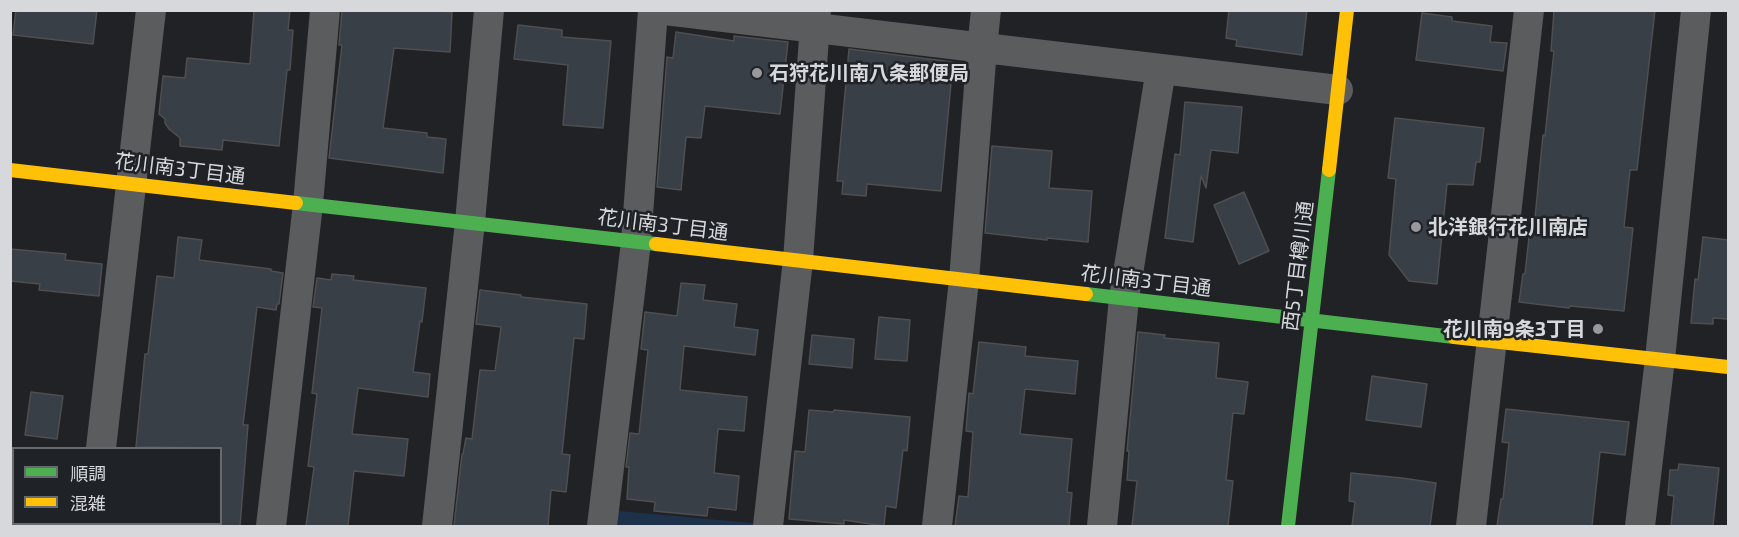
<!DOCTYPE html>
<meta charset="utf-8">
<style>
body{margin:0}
#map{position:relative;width:1739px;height:537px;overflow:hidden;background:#202225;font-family:"Exo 2","Noto Sans JP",sans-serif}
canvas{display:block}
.frame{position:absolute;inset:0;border:12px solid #d6d8db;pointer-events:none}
.legend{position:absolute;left:12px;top:447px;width:210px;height:78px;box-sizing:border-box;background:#1f2226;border:2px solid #686b6e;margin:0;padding:8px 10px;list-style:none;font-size:18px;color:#d6d8db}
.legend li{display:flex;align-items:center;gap:12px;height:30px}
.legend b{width:30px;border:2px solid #686b6e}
</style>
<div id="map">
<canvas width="1739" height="537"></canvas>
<div class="frame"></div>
<ul class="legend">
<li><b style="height:8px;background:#4caf50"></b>順調</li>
<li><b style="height:8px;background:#ffc107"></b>混雑</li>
</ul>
</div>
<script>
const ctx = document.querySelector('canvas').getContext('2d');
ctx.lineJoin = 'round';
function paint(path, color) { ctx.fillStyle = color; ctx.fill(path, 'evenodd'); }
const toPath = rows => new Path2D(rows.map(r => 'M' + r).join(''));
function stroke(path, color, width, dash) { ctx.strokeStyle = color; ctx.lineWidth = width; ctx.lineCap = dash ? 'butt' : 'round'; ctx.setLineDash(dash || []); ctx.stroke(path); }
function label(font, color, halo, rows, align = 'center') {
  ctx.font = font + ' "Exo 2","Noto Sans JP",sans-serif'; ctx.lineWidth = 5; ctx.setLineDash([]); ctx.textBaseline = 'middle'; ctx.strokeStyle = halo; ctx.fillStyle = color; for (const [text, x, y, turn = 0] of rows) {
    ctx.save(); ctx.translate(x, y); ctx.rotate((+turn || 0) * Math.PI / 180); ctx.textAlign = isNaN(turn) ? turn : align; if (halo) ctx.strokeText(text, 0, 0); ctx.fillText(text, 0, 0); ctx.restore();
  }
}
const green = toPath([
 [619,511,753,523,753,526,614,526]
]);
const building = toPath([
 [16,10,97,10,93,44,13,35,16,10],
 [254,10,290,10,288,30,293,30,290,70,287,70,279,146,223,140,222,150,180,146,180,138,169,129,165,123,165,119,159,114,163,76,185,78,187,58,250,64,254,10],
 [342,10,429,10,452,12,450,52,394,48,383,128,427,133,427,137,446,139,443,173,329,158,342,45,339,45,342,10],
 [1229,10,1307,10,1302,55,1236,46,1237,40,1226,38,1229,10],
 [1554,10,1655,10,1637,170,1630,170,1624,227,1633,228,1624,311,1570,306,1569,308,1519,302,1523,274,1525,274,1530,228,1534,228,1543,135,1545,136,1554,51,1551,51,1554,10],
 [1422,13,1452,17,1452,21,1492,26,1490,42,1507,43,1503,71,1416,60,1422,13],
 [518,25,562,30,562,37,611,41,603,128,563,125,568,65,514,59,518,25],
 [676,32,734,41,734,36,788,42,780,114,705,106,701,138,686,137,681,190,657,187,667,57,673,58,676,32],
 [849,49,953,62,941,191,867,184,866,196,842,194,843,181,837,181,849,49],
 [1185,102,1242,107,1238,153,1211,150,1206,188,1201,176,1193,242,1165,238,1175,154,1180,155,1185,102],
 [1395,118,1484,128,1480,162,1476,162,1473,185,1447,184,1437,284,1409,281,1389,255,1396,179,1388,178,1395,118],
 [992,146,1052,151,1049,188,1092,191,1088,242,1047,238,1047,240,985,233,992,146],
 [1244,192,1269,251,1239,264,1214,205,1244,192],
 [178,237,202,240,199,260,271,269,271,271,283,273,279,304,277,304,276,310,257,307,243,425,248,425,240,526,220,526,220,448,136,447,145,354,148,354,157,276,174,278,178,237],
 [1703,237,1728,240,1728,319,1713,318,1713,324,1691,323,1695,279,1698,280,1703,237],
 [10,249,66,254,65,260,102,264,99,296,39,290,40,284,10,281,10,249],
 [332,274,354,276,353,280,426,288,422,322,420,321,413,372,430,374,428,397,358,388,352,434,408,439,404,476,354,471,348,526,306,526,314,467,308,466,317,394,312,393,322,308,313,307,317,278,331,280,332,274],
 [681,283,705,285,703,300,737,304,734,327,758,330,755,355,684,346,680,390,747,397,744,431,718,429,714,473,739,476,736,510,708,507,707,516,654,511,655,502,627,499,629,467,626,467,630,433,639,434,648,350,641,349,645,312,677,316,681,283],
 [480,290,521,295,521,297,587,304,584,339,574,338,562,454,570,455,566,492,551,490,548,526,454,526,462,454,463,454,466,438,472,439,480,370,495,371,501,327,476,324,480,290],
 [879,317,910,320,907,361,875,359,879,317],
 [1138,332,1165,335,1164,338,1219,343,1216,378,1248,382,1244,414,1233,413,1226,480,1233,481,1228,526,1132,526,1137,481,1127,480,1129,451,1127,451,1138,332],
 [812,335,854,339,852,368,809,364,812,335],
 [979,342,1026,347,1025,356,1078,361,1075,394,1025,389,1020,434,1072,439,1067,492,1072,493,1069,526,955,526,959,496,968,497,973,432,966,431,969,393,973,394,979,342],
 [1372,376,1427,384,1421,427,1366,420,1372,376],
 [31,392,63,396,57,439,25,435,31,392],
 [1506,409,1629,422,1625,455,1600,452,1592,526,1497,526,1501,499,1503,499,1509,443,1502,442,1506,409],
 [809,410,833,412,834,410,910,417,907,451,903,450,896,508,886,506,884,526,844,520,844,524,789,519,795,451,805,452,809,410],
 [1679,464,1719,468,1713,526,1671,526,1674,496,1668,495,1670,470,1678,470,1679,464],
 [1351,473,1402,478,1436,483,1430,526,1352,526,1355,502,1349,501,1351,473]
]);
const street = toPath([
 [665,10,1338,90],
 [101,448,151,10],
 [92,526,92,524],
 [271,526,308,204,325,10],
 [437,526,470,222,489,10],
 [602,526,636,242,653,10],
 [768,526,798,260,816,10],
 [937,526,964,280,982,48,986,10],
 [1102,526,1124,298,1161,69],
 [1471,526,1529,10],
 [1640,526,1660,359,1696,10]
]);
const fast = toPath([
 [296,203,656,244],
 [1086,294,1454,337],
 [1288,526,1329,170]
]);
const slow = toPath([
 [10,170,296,203],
 [1329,170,1347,10],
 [656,244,1086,294],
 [1454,337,1728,367]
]);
const markers = [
 [757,73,6,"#96989b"],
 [1416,227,6,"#96989b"],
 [1598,329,6,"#96989b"]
];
const poiNames = [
 ["石狩花川南八条郵便局",769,73],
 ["北洋銀行花川南店",1428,227],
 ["花川南9条3丁目",1586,329,"right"]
];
const streetNames = [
 ["花川南3丁目通",180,169,7],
 ["花川南3丁目通",663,225,7],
 ["西5丁目樽川通",1298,266,-83],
 ["花川南3丁目通",1146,281,7]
];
paint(green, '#1e314a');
paint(building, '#393f47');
stroke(building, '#4d4f51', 1.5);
stroke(street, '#5b5c5e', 30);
stroke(fast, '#4caf50', 14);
stroke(slow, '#ffc107', 14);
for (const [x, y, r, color] of markers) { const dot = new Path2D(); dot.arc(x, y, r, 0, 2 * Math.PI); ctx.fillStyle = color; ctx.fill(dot); stroke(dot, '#1f2226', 2); }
label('bold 20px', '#d6d8db', '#1f2226', poiNames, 'left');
label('20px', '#d6d8db', '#1f2226', streetNames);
</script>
